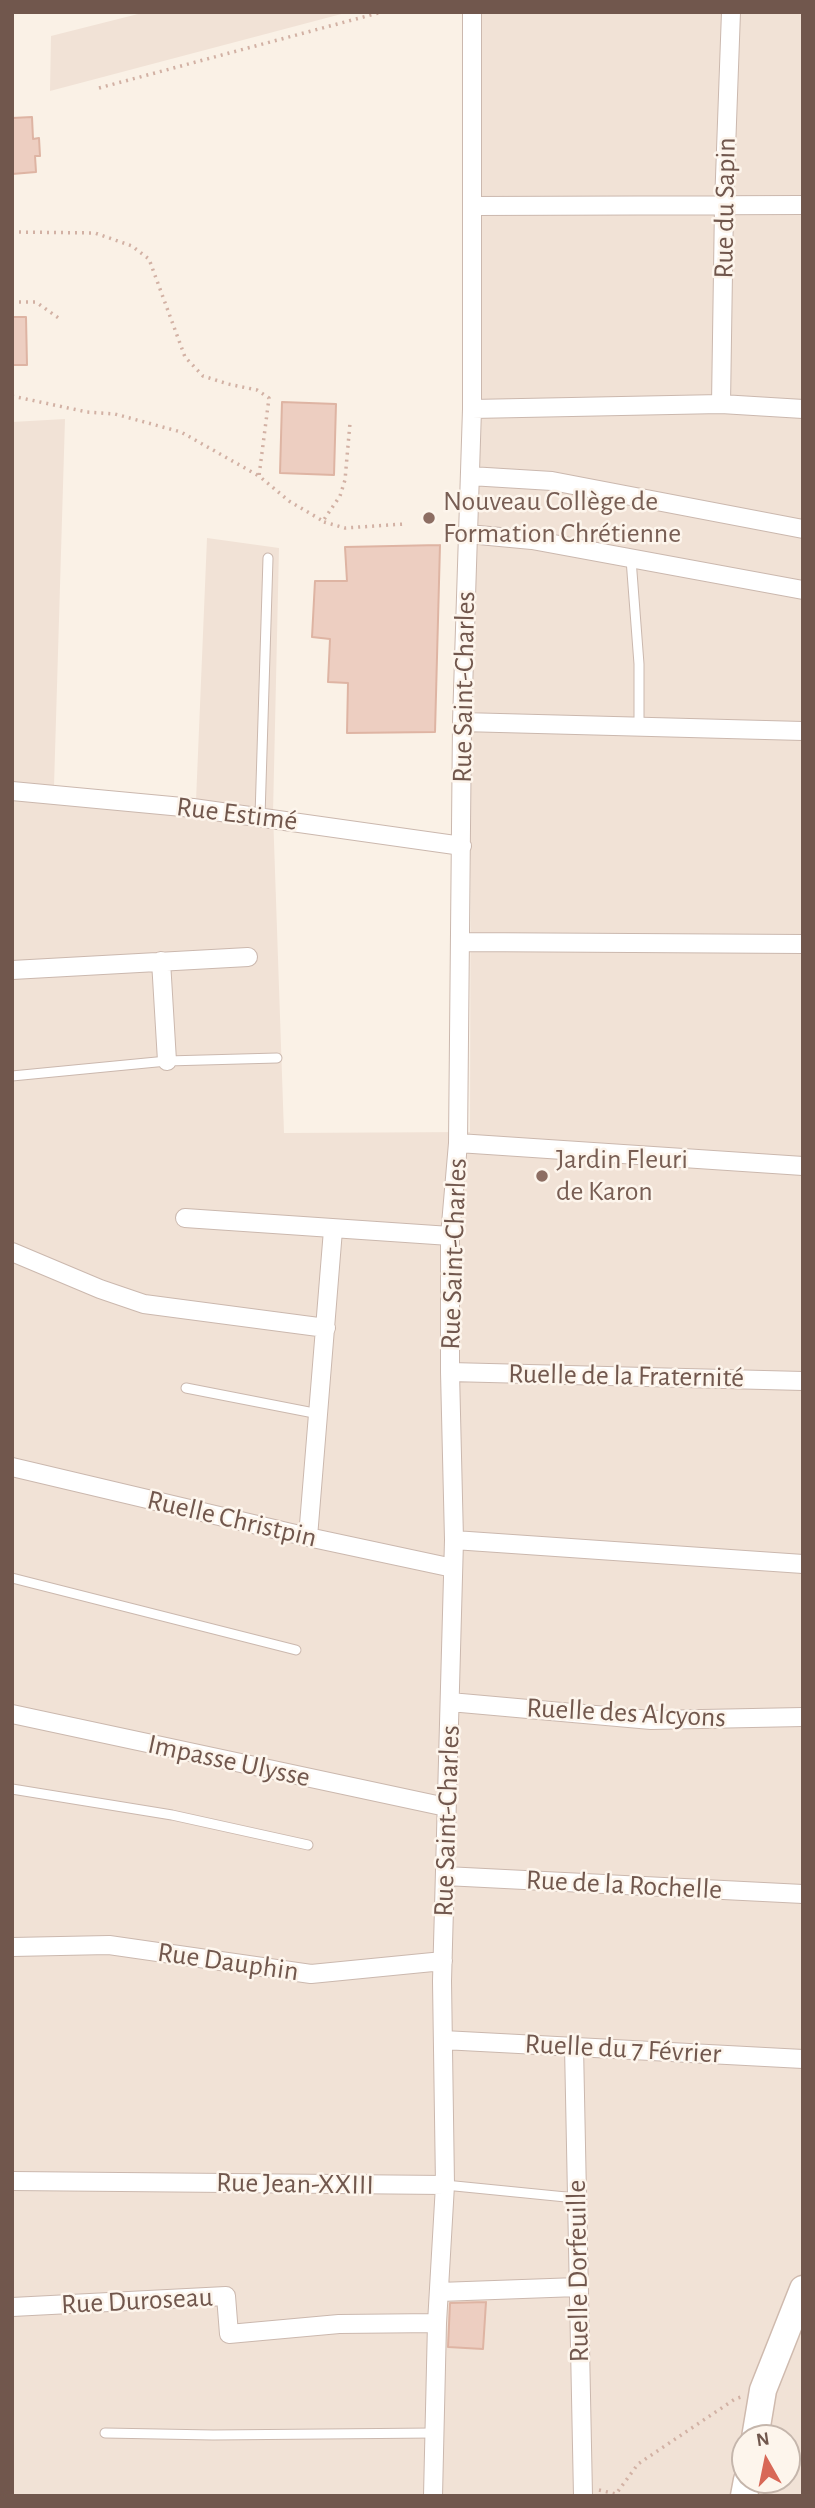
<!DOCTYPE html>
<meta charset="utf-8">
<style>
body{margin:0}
#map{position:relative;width:815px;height:2508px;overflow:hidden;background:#faf1e6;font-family:"Alegreya Sans",sans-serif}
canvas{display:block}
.frame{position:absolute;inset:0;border:14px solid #71574d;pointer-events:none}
.north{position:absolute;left:731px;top:2424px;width:70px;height:70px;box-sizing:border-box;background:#fdf5ec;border:2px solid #c5b6ac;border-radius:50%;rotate:351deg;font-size:19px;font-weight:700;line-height:28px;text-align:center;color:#71574d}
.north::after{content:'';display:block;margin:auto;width:24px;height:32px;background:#d86857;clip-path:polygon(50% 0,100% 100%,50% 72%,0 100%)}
</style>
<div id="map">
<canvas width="815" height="2508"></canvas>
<div class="frame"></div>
<div class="north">N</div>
</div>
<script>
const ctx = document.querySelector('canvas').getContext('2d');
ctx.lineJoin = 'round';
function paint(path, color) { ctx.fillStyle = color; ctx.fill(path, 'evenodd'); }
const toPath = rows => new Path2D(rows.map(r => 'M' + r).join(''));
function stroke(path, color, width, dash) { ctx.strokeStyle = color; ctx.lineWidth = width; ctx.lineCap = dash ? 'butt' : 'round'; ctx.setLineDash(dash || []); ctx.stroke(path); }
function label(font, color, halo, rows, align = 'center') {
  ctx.font = font + ' "Alegreya Sans",sans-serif'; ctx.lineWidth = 5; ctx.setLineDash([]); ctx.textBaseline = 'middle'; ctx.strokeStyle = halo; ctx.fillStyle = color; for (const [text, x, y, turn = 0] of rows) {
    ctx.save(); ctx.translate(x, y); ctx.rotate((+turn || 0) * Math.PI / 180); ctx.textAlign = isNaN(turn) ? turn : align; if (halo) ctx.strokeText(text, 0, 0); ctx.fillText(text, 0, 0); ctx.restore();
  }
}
const residential = toPath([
 [146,12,349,12,50,91,51,36],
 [482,12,803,12,803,2496,12,2496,12,422,65,419,54,786,196,801,207,538,279,548,273,813,284,1133,470,1132,471,728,481,415],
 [745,2438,787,2438,787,2480,745,2480]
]);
const building = toPath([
 [32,117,33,139,39,138,40,156,35,156,36,172,12,174,12,118,32,117],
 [12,317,26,317,27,365,12,365,12,317],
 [282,402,336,404,334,475,280,473,282,402],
 [440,545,435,732,347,733,348,683,328,682,330,639,312,637,315,581,347,581,345,547,440,545],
 [486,2302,483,2349,448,2347,450,2303,486,2302]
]);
const path = toPath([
 [99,88,382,12],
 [12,232,95,233,132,246,149,259,185,357,203,376,228,384,257,390,269,398,259,476,289,501,323,521,340,496,345,480,350,423],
 [12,302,36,302,60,319],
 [12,396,87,412,115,414,181,432,259,476],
 [324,522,345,528,404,524],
 [599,2490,616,2494,638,2464,735,2399,741,2397]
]);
const lane = toPath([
 [631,559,639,664,639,728],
 [260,816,268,558],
 [12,1076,167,1061,277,1058],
 [186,1388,319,1414],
 [12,1578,296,1650],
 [12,1789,172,1815,308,1845],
 [445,2185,576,2198],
 [105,2433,213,2435,434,2433]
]);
const street = toPath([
 [473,206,803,205],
 [721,404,724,205,731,12],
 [472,409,721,404,803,409],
 [470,476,552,481,803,529],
 [468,534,532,540,803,590],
 [462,722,803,731],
 [12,791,193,808,462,846],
 [461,942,803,944],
 [161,961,167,1061],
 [12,970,248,957],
 [458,1143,803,1166],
 [185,1218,450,1236],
 [12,1252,100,1289,144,1304,326,1328],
 [450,1372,803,1381],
 [12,1467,308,1537,453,1568],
 [308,1537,333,1230],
 [454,1540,803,1564],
 [450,1702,651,1720,803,1717],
 [12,1714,446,1807],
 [445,1876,803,1894],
 [12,1947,109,1945,311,1974,443,1961],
 [443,2040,803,2059],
 [574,2046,583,2496],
 [12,2181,445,2185],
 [439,2292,578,2287],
 [12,2307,226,2296,229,2334,339,2324,437,2323],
 [433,2496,437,2323,445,2185,442,1981,454,1540,450,1372,450,1236,458,1143,462,722,472,409,472,12]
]);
const secondary = toPath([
 [755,2438,763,2390,803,2289],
 [744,2496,747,2480]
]);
const markers = [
 [429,518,7,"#8d6e63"],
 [542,1176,7,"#8d6e63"]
];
const streetNames = [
 ["Rue du Sapin",725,208,-89],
 ["Rue Saint-Charles",464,687,-89],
 ["Rue Estimé",237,814,7],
 ["Rue Saint-Charles",454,1254,-88],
 ["Ruelle de la Fraternité",626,1376,1],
 ["Ruelle Christpin",232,1519,13],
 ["Ruelle des Alcyons",626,1713,3],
 ["Impasse Ulysse",229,1761,12],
 ["Rue Saint-Charles",447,1821,-88],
 ["Rue de la Rochelle",624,1885,3],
 ["Rue Dauphin",228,1962,8],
 ["Ruelle du 7 Février",623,2049,3],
 ["Rue Jean-XXIII",295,2184,1],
 ["Ruelle Dorfeuille",578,2271,-91],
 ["Rue Duroseau",137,2301,-3]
];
const educationNames = [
 ["Nouveau Collège de",443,502],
 ["Formation Chrétienne",443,534],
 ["Jardin Fleuri",556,1160],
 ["de Karon",556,1192]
];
paint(residential, '#f1e2d6');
paint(building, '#edcec1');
stroke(building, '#deb4a3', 2);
stroke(lane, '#cbb8ae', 11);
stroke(street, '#cbb8ae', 20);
stroke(secondary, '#cfbaae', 29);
stroke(path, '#d2b1a4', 3.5, [2, 5]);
stroke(lane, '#fff', 9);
stroke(street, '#fff', 18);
stroke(secondary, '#fff', 26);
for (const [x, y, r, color] of markers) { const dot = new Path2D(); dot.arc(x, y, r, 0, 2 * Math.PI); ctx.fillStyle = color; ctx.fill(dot); stroke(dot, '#fdf5ec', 2.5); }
label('28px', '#71574d', '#fdf5ec', streetNames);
label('28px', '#785e54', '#fdf5ec', educationNames, 'left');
</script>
